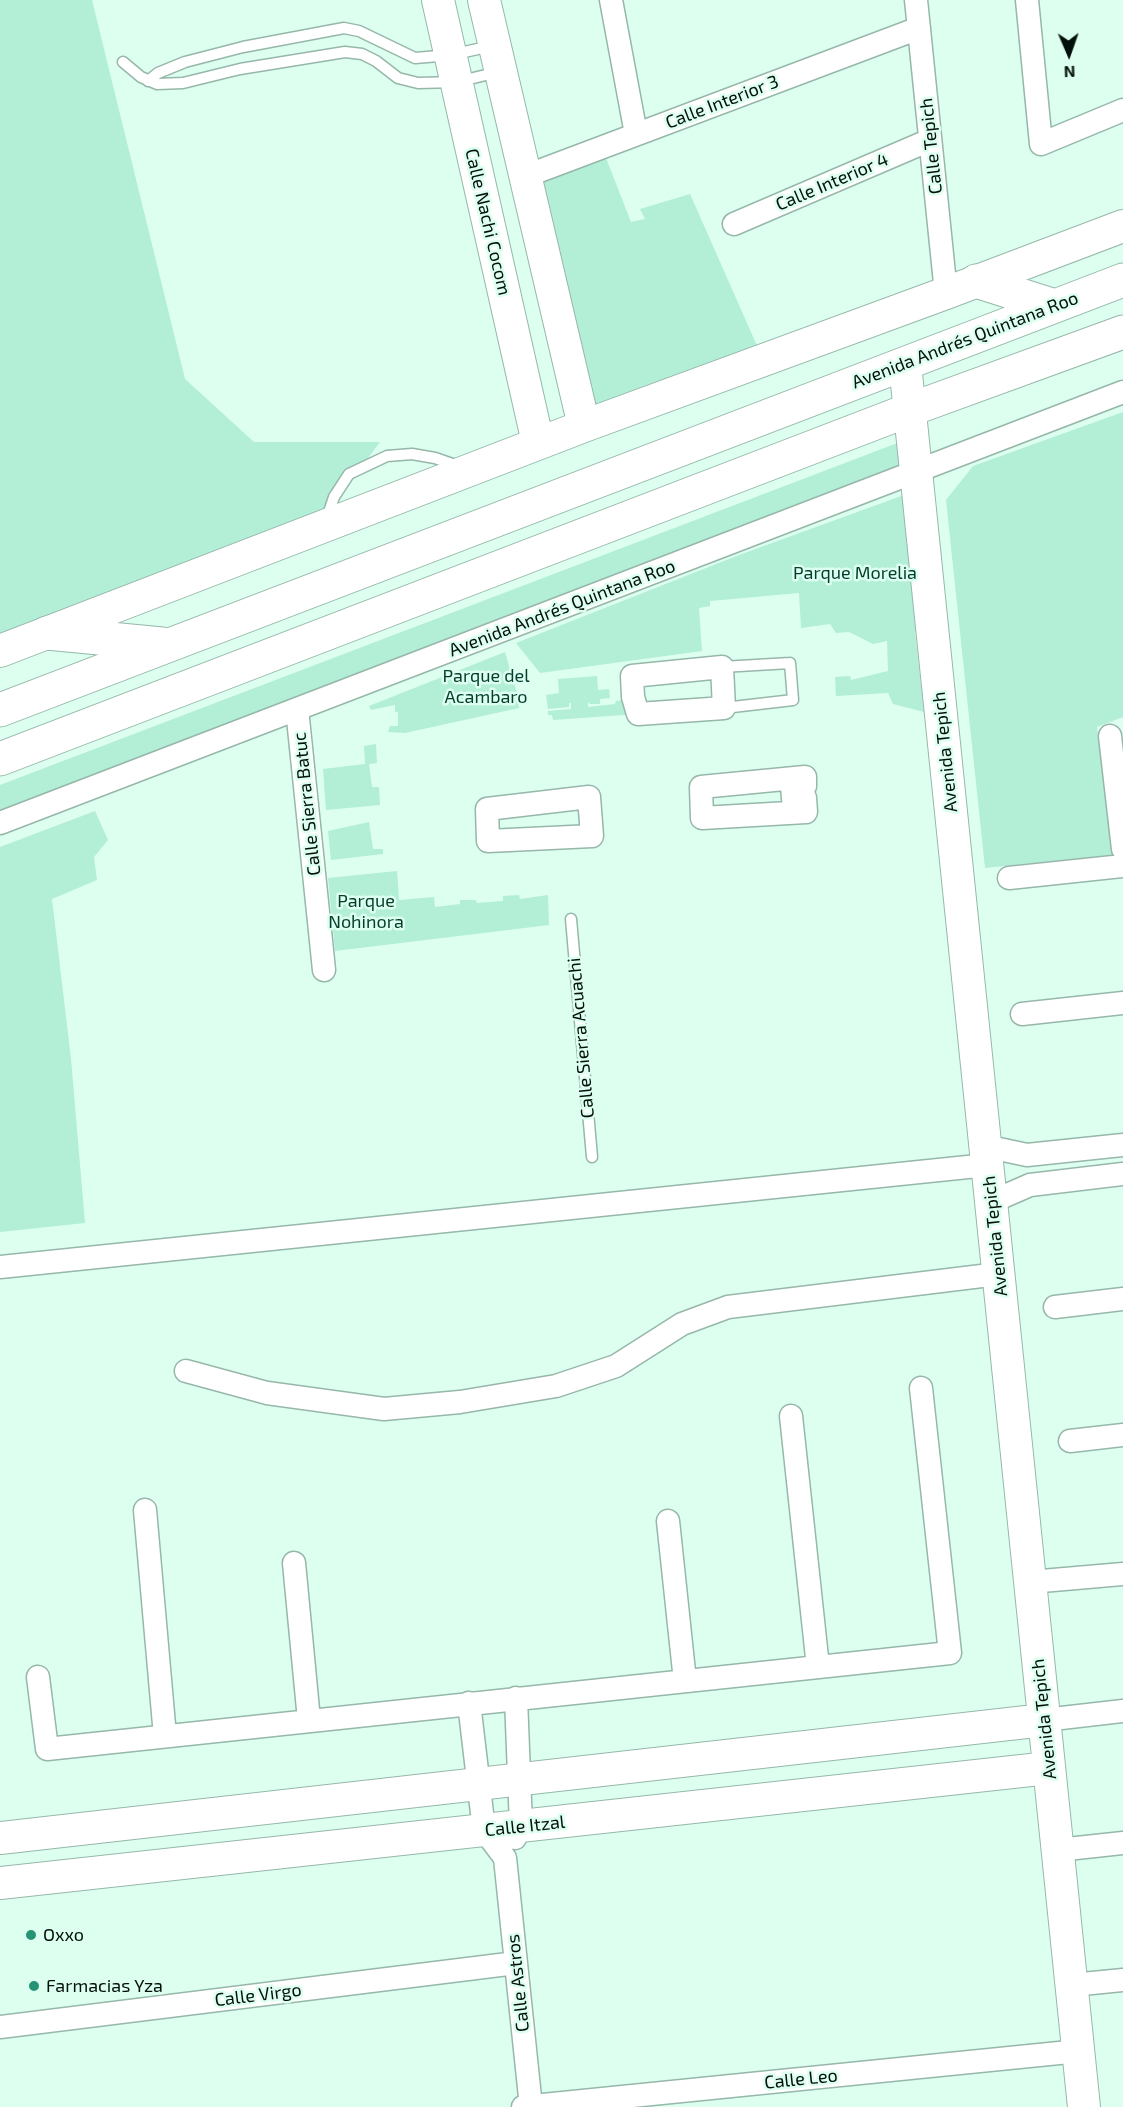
<!DOCTYPE html>
<meta charset="utf-8">
<style>
body{margin:0}
#map{position:relative;width:1123px;height:2107px;overflow:hidden;background:#dcfff0;font-family:"Exo 2",sans-serif}
canvas{display:block}
.north{position:absolute;left:1039px;top:24px;width:60px;height:60px;-webkit-text-stroke:4px #dcfff0;paint-order:stroke;rotate:178deg;font-size:16px;font-weight:700;line-height:24px;text-align:center;color:#04100b}
.north::after{content:'';display:block;margin:auto;width:21px;height:27px;background:#04100b;clip-path:polygon(50% 0,100% 100%,50% 72%,0 100%)}
</style>
<div id="map">
<canvas width="1123" height="2107"></canvas>
<div class="north">N</div>
</div>
<script>
const ctx = document.querySelector('canvas').getContext('2d');
ctx.lineJoin = 'round';
function paint(path, color) { ctx.fillStyle = color; ctx.fill(path, 'evenodd'); }
const toPath = rows => new Path2D(rows.map(r => 'M' + r).join(''));
function stroke(path, color, width, dash) { ctx.strokeStyle = color; ctx.lineWidth = width; ctx.lineCap = dash ? 'butt' : 'round'; ctx.setLineDash(dash || []); ctx.stroke(path); }
function label(font, color, halo, rows, align = 'center') {
  ctx.font = font + ' "Exo 2",sans-serif'; ctx.lineWidth = 5; ctx.setLineDash([]); ctx.textBaseline = 'middle'; ctx.strokeStyle = halo; ctx.fillStyle = color; for (const [text, x, y, turn = 0] of rows) {
    ctx.save(); ctx.translate(x, y); ctx.rotate((+turn || 0) * Math.PI / 180); ctx.textAlign = isNaN(turn) ? turn : align; if (halo) ctx.strokeText(text, 0, 0); ctx.fillText(text, 0, 0); ctx.restore();
  }
}
const green = toPath([
 [0,0,92,0,185,379,254,442,380,442,330,509,0,638],
 [606,158,631,222,645,219,640,209,690,194,762,357,596,417,538,181],
 [1123,412,1123,717,1097,727,1112,855,985,868,946,500,973,466],
 [900,442,904,469,0,816,0,785],
 [904,495,917,631,915,632,924,712,893,704,888,693,836,696,835,677,850,676,851,680,888,671,887,641,873,644,849,632,836,633,830,624,801,628,799,593,710,601,710,606,699,608,702,651,540,673,516,643,739,555],
 [505,652,517,693,519,708,405,733,388,732,390,726,398,726,398,712,395,712,395,705,371,710,369,706],
 [597,676,598,690,609,689,610,698,600,699,600,704,590,704,588,702,588,707,615,704,616,701,624,700,638,714,553,720,552,715,548,715,548,711,571,709,571,703,569,703,569,707,548,709,546,695,559,693,558,679],
 [376,744,377,763,369,764,372,787,379,787,380,805,326,810,323,769,365,764,364,746],
 [95,811,108,840,94,857,97,880,52,899,71,1059,85,1223,0,1232,0,847],
 [369,822,373,849,383,849,383,854,331,860,328,831],
 [397,871,399,900,434,897,435,907,460,904,460,900,476,900,477,903,503,901,503,896,519,895,520,899,548,895,549,925,335,951,328,878]
]);
const lane = toPath([
 [123,62,141,77,157,84,183,83,240,69,345,52,362,54,376,61,398,78,418,83,457,82,498,72],
 [148,81,158,73,185,62,243,47,344,28,359,31,415,58,451,55,491,46],
 [327,518,334,497,349,474,387,456,412,454,435,458,461,467],
 [790,663,793,700,724,708,722,667,790,663],
 [571,919,592,1157]
]);
const street = toPath([
 [611,0,636,134],
 [916,0,946,293],
 [1027,0,1041,144,1123,110],
 [526,176,919,28],
 [734,224,930,140],
 [722,667,724,708,638,714,633,697,632,676,722,667],
 [297,709,324,970],
 [1110,736,1123,849],
 [805,777,805,786,792,786,793,799,805,798,806,812,702,818,701,787,805,777],
 [589,797,592,836,488,841,487,809,589,797],
 [0,823,1123,392],
 [1009,878,1123,866],
 [1022,1014,1123,1003],
 [985,1146,1027,1155,1123,1145],
 [991,1202,1030,1185,1123,1174],
 [0,1267,987,1165],
 [1055,1307,1123,1299],
 [186,1371,267,1393,384,1409,460,1402,556,1386,616,1366,682,1324,728,1307,998,1274],
 [791,1416,818,1667],
 [1070,1441,1123,1435],
 [145,1510,165,1736],
 [668,1521,685,1681],
 [294,1563,309,1720],
 [1030,1582,1123,1574],
 [38,1677,47,1749,950,1653,921,1388],
 [469,1703,484,1830,505,1858,531,2107],
 [1044,1720,1123,1711],
 [515,1838,521,1826,516,1698],
 [1058,1850,1123,1843],
 [1072,1985,1123,1980],
 [0,2027,516,1963],
 [523,2107,1079,2051]
]);
const secondary = toPath([
 [438,0,538,443],
 [484,0,584,426],
 [905,364,1084,2107],
 [0,651,584,426,946,293,1123,226],
 [0,1838,1044,1720],
 [0,1883,1049,1768]
]);
const primary = toPath([
 [976,281,1055,306],
 [47,633,162,644],
 [0,710,1123,280],
 [0,759,909,410,1123,332]
]);
const markers = [
 [31,1935,6,"#269474"],
 [34,1986,6,"#269474"]
];
const streetNames = [
 ["Calle Interior 3",722,102,-21],
 ["Calle Tepich",931,146,-96],
 ["Calle Interior 4",832,182,-23],
 ["Calle Nachi Cocom",488,222,77],
 ["Avenida Andrés Quintana Roo",965,340,-21],
 ["Avenida Andrés Quintana Roo",562,608,-21],
 ["Avenida Tepich",945,752,-96],
 ["Calle Sierra Batuc",307,804,-96],
 ["Calle Sierra Acuachi",581,1038,-95],
 ["Avenida Tepich",995,1236,-96],
 ["Avenida Tepich",1044,1719,-96],
 ["Calle Itzal",525,1826,-6],
 ["Calle Astros",518,1983,-96],
 ["Calle Virgo",258,1995,-7],
 ["Calle Leo",801,2079,-6]
];
const parkNames = [
 ["Parque Morelia",855,573],
 ["Parque del",486,676],
 ["Acambaro",486,697],
 ["Parque",366,901],
 ["Nohinora",366,922]
];
const poiNames = [
 ["Oxxo",43,1935],
 ["Farmacias Yza",46,1986]
];
paint(green, '#b3eed7');
stroke(lane, '#96b7aa', 13);
stroke(street, '#96b7aa', 25);
stroke(secondary, '#96b7aa', 34);
stroke(primary, '#96b7aa', 35);
stroke(lane, '#fff', 10);
stroke(street, '#fff', 22);
stroke(secondary, '#fff', 32);
stroke(primary, '#fff', 33);
for (const [x, y, r, color] of markers) { const dot = new Path2D(); dot.arc(x, y, r, 0, 2 * Math.PI); ctx.fillStyle = color; ctx.fill(dot); stroke(dot, '#dcfff0', 2); }
label('18px', '#04100b', '#dcfff0', streetNames);
label('18px', '#043c2d', '#dcfff0', parkNames);
label('18px', '#04100b', '#dcfff0', poiNames, 'left');
</script>
